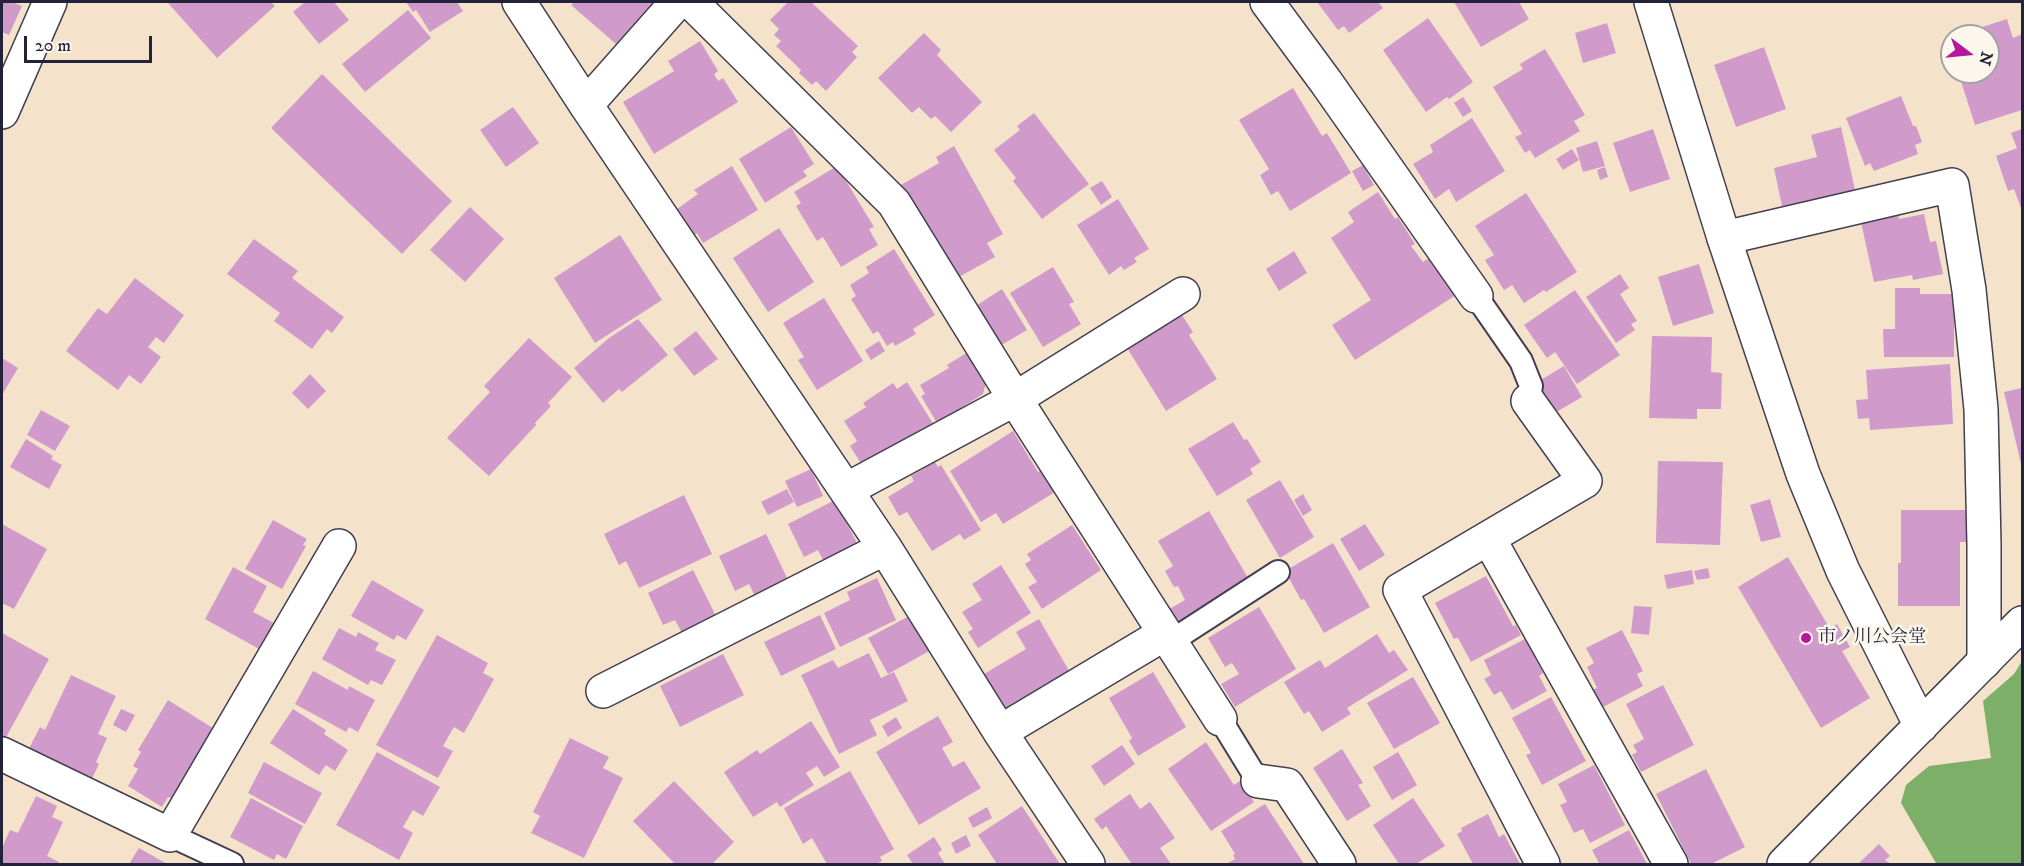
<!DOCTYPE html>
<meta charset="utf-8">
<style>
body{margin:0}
#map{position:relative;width:2024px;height:866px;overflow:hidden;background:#f4e3ca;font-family:"IM FELL DW Pica",serif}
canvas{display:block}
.frame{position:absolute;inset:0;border:3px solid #22223b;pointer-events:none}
.north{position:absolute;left:1940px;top:24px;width:60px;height:60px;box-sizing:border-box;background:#fbf7ec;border:2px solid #a4a2a5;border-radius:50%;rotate:106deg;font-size:16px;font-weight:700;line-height:24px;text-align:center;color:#22223b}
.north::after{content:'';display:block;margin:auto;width:21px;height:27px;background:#b5179e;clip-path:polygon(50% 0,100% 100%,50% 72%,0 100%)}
.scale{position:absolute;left:24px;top:36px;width:128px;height:27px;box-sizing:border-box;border:3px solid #22223b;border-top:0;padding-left:8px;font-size:18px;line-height:21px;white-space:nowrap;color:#22223b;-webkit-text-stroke:4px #fbf7ec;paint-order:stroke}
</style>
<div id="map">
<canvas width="2024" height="866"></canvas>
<div class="frame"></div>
<div class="north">N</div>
<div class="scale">20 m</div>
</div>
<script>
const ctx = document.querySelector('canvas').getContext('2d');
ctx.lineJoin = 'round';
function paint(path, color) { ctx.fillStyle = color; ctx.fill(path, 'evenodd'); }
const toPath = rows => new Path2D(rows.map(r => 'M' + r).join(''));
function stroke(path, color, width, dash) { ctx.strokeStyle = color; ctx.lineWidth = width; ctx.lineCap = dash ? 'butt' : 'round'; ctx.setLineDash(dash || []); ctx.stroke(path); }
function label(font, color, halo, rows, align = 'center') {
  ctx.font = font + ' "IM FELL DW Pica","Noto Serif JP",serif'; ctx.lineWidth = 5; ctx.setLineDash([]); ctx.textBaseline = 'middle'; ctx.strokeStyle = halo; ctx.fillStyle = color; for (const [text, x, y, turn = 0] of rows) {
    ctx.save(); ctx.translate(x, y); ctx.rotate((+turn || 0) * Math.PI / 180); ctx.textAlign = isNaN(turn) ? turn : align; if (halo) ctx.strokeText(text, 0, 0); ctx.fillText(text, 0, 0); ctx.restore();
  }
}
const forest = toPath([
 [2022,661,2022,864,1941,864,1936,863,1901,803,1906,785,1929,766,1991,758,1983,701,2014,674]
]);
const building = toPath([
 [2,2,12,2,22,6,9,35,2,32],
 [170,2,271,2,275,6,217,58,168,3],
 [305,2,334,2,349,20,319,44,293,12],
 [406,2,457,2,463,11,430,32,416,10,413,12],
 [574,2,653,2,616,44,571,5],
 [788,2,811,2,858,46,852,52,857,57,826,91,816,81,812,85,799,73,801,70,776,46,781,41,774,35,779,29,770,20],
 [1317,2,1378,2,1383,8,1349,33,1344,26,1338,30],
 [1454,2,1519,2,1529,19,1481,47],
 [408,10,431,38,365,92,342,64],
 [1428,18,1473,82,1449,99,1447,97,1426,112,1383,50],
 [2007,19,2013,38,2022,34,2022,110,1975,125,1958,72,1988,72,1988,36,1966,35,1980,31,1979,28],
 [1607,23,1616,53,1583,63,1575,33],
 [924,33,941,50,937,55,982,102,951,132,935,116,931,119,919,107,912,113,878,78],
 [700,41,718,71,714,74,718,81,723,78,738,102,654,154,623,102,674,71,668,61],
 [1764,47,1786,109,1736,127,1714,65],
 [1545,49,1585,115,1574,121,1580,131,1535,158,1530,150,1525,153,1515,137,1522,134,1493,87,1523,69,1520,64],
 [322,74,452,201,402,254,271,128],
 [1293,88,1322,136,1327,133,1351,173,1290,211,1278,191,1271,195,1260,175,1269,169,1239,120],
 [1901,96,1913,126,1916,126,1922,142,1915,145,1918,154,1874,171,1870,163,1865,166,1846,118],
 [1463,97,1472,111,1463,117,1454,103],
 [513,107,539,143,506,167,480,130],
 [1034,113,1089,184,1042,219,1013,181,1016,178,994,150,1020,130,1017,126],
 [1472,118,1505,171,1456,202,1449,189,1435,199,1413,164,1433,152,1430,145],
 [791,127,814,164,803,171,807,176,765,203,739,159],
 [1841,127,1856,194,1783,211,1774,168,1817,157,1811,135],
 [1653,129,1670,179,1630,192,1613,143],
 [2022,129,2022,211,2014,189,2008,191,1996,156,2017,148,2011,133],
 [1597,141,1605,166,1583,172,1576,148],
 [954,146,1003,234,987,243,995,257,957,278,930,229,927,231,901,185,939,163,936,157],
 [1572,149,1579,160,1563,170,1556,159],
 [1363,165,1374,185,1363,191,1352,171],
 [732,166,758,210,703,243,697,233,693,237,677,209,698,194,694,190],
 [837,166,874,227,869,229,878,245,841,267,823,237,817,241,796,206,801,203,794,192],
 [1605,167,1608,177,1600,180,1597,170],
 [1102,181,1112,197,1101,205,1090,188],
 [1378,192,1395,219,1398,217,1415,244,1411,246,1423,262,1432,256,1456,295,1355,360,1332,325,1371,300,1331,238,1354,222,1348,212],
 [1526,193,1577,272,1546,292,1544,290,1524,303,1512,285,1504,290,1485,260,1494,255,1475,226],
 [1118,199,1149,249,1134,258,1137,262,1124,270,1121,266,1109,275,1077,225],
 [470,207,504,239,465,282,430,250],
 [1898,214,1899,219,1924,214,1930,242,1936,241,1943,274,1913,280,1912,275,1874,282,1861,222],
 [779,228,814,282,768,312,733,258],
 [620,235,662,300,595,343,554,278],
 [254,239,298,271,292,278,344,317,332,333,327,329,312,349,274,321,280,313,227,274],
 [894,249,935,315,913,329,916,334,895,346,893,342,887,346,878,331,873,334,851,299,856,296,850,285,869,273,866,267],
 [1294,251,1307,273,1279,291,1266,269],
 [1699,264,1714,313,1673,326,1658,277],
 [1053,267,1074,302,1069,304,1081,324,1043,347,1010,293],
 [1620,274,1629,288,1620,294,1637,321,1631,324,1635,330,1616,343,1586,297],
 [135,278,184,315,164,343,156,337,148,347,161,357,141,384,129,375,118,390,66,351,98,308,107,314],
 [1895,288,1920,288,1920,294,1957,294,1957,313,1954,314,1954,357,1884,357,1883,329,1895,329],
 [1002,289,1027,330,998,347,974,307],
 [1575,290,1620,355,1577,384,1555,352,1547,358,1524,325],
 [824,298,863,361,817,390,798,360,804,357,783,323],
 [1180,312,1193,332,1189,335,1217,379,1166,411,1126,346],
 [638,319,668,355,622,392,619,389,603,403,574,368,609,338],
 [696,331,718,359,694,376,673,349],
 [1652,336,1712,337,1711,372,1722,373,1721,409,1697,409,1697,419,1649,418],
 [529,338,572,377,548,403,551,406,535,423,536,425,489,476,447,438,490,392,484,386],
 [879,341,885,351,871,360,865,350],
 [968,352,986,382,983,394,937,423,921,396,925,394,920,385,949,368,947,365],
 [2,358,18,368,2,395],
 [1950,364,1953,424,1870,430,1869,418,1858,419,1856,400,1868,399,1866,370],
 [1564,366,1582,397,1553,414,1534,384],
 [310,374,326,391,308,409,292,393],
 [907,382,934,425,862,465,850,446,857,441,844,421,866,407,863,403,893,383,897,389],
 [2022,388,2022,468,2004,392],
 [41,410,70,426,55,451,27,435],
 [1233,422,1244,440,1247,439,1261,462,1250,469,1253,474,1217,496,1188,449],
 [1013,431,1038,472,1041,470,1055,492,1003,524,996,513,981,522,950,471],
 [26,439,53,456,51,459,62,465,49,489,10,467],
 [1658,461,1723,462,1720,545,1656,543],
 [935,462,938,467,941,465,981,530,964,540,960,534,932,551,907,512,899,516,888,497,914,481,911,476],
 [811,469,823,496,797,507,785,481],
 [1280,480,1314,537,1280,558,1246,500],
 [787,489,794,502,768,515,761,502],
 [1303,494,1312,510,1303,516,1294,500],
 [684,495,712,554,639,588,626,561,619,565,604,534],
 [1770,499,1781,537,1761,542,1750,505],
 [835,500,858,545,824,562,818,550,804,557,788,524],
 [1901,510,1966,510,1966,542,1960,542,1960,606,1898,606,1898,563,1901,563],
 [1209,511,1248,578,1228,589,1230,592,1176,629,1166,611,1185,600,1178,586,1174,587,1165,571,1173,566,1158,541],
 [273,520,307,539,303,545,306,546,282,589,245,569],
 [2,524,47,549,14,609,2,603],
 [1365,524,1385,555,1359,571,1340,539],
 [1072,525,1101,570,1042,609,1028,587,1037,582,1025,564,1031,560,1027,554],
 [766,534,788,580,755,596,749,584,735,591,719,556],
 [1333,543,1370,607,1324,633,1304,599,1301,600,1285,571],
 [1788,557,1830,629,1837,624,1850,647,1842,651,1870,698,1821,728,1738,587],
 [1001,565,1031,613,978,648,968,632,973,629,962,612,982,600,972,584],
 [233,567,267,586,253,612,274,623,259,649,205,619],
 [1708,568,1710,578,1697,580,1694,571],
 [693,570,716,616,682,633,675,620,663,625,648,593],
 [1692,570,1694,584,1667,589,1664,575],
 [1486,576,1513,626,1516,625,1521,635,1471,662,1458,638,1454,639,1435,603],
 [877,578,896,620,840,647,824,613,850,600,847,592],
 [372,580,424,610,406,640,397,635,394,640,351,616],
 [1634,606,1652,607,1649,635,1631,633],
 [1259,607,1296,669,1235,707,1221,684,1239,674,1232,663,1225,667,1208,638],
 [820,615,836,649,781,676,764,642],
 [911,615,931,650,888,674,868,638],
 [1039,619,1071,674,1005,712,984,674,1026,649,1016,632],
 [339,628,356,637,358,632,379,643,375,650,396,660,382,685,371,680,368,685,322,659],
 [1622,630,1643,671,1637,674,1643,686,1601,708,1592,690,1597,688,1587,667,1594,663,1586,648],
 [2,633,49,659,4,741,2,740],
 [1377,634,1389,653,1394,650,1408,670,1347,708,1351,714,1322,732,1309,711,1304,714,1284,682,1320,660,1325,668],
 [437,635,488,663,483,673,494,679,464,733,454,727,443,746,453,751,438,778,376,745],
 [1525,639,1543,673,1539,676,1547,691,1512,710,1501,691,1494,695,1484,679,1491,675,1484,660],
 [869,653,881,678,894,672,908,701,870,720,877,735,839,754,801,675,833,660,838,668],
 [723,654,744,695,680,727,660,686],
 [313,671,348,690,349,686,375,700,358,732,349,727,346,732,295,704],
 [1153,672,1186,727,1138,756,1129,741,1132,738,1109,698],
 [71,675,116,696,98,734,107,738,96,762,99,764,88,787,25,756,40,727,45,730],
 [1413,677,1440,723,1394,749,1367,703],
 [1663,685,1694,745,1641,772,1632,755,1637,752,1633,745,1644,739,1626,704],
 [1551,697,1586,761,1542,785,1526,755,1531,753,1512,718],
 [168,700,216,730,174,799,168,797,162,807,128,786,138,769,133,766,141,752,138,750],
 [121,709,135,715,126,732,113,725],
 [293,709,326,730,324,734,348,750,335,771,326,765,319,775,270,743],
 [938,716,953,742,942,748,953,767,964,761,981,788,919,825,876,752],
 [896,717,902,728,888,737,882,726],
 [811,721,840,767,824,777,817,766,806,773,814,785,780,807,777,802,753,817,724,772,757,750,760,754],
 [570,738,609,757,603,768,623,778,584,858,531,833,540,816,533,812],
 [1206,742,1234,785,1240,781,1254,802,1211,831,1168,769],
 [1122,745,1135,764,1104,786,1091,766],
 [1342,749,1363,783,1358,785,1371,806,1347,821,1313,768],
 [377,752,440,787,423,816,413,810,403,827,413,833,399,860,336,825],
 [1398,752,1417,785,1392,800,1373,767],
 [264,762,322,793,305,824,248,793],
 [1594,765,1625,825,1590,843,1583,829,1574,833,1560,805,1567,802,1558,784],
 [1706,769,1745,847,1711,864,1691,864,1656,794],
 [850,771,894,849,880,857,882,861,876,864,827,864,812,838,803,844,784,808],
 [674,781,734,842,712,864,675,864,633,821],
 [1130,794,1140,809,1150,802,1175,838,1160,848,1171,864,1127,864,1131,863,1106,826,1102,830,1094,819],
 [36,796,57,806,52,817,63,822,47,856,59,862,57,864,2,864,2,848,10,830,18,833],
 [251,798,303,826,286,859,277,854,274,860,230,837],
 [1413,798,1445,846,1416,864,1399,864,1373,825],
 [1265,804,1304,864,1226,864,1235,859,1233,855,1235,854,1221,831],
 [1022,806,1060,864,997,864,978,835],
 [987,807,992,818,973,828,968,818],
 [1488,814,1499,837,1504,834,1520,864,1473,864,1457,834,1462,831,1461,828],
 [1629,830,1647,864,1596,864,1599,863,1592,850],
 [966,835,971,846,956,854,951,843],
 [934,837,942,850,938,853,945,864,913,864,907,855],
 [1879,844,1890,856,1885,860,1890,864,1858,864],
 [139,848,167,864,129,864]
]);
const lane = toPath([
 [1476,296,1521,361,1531,386,1528,401],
 [1170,642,1278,572],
 [1220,719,1258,781],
 [170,835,232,864]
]);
const street = toPath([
 [519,2,586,105,885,548,1000,732,1088,864],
 [691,2,894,203,1015,399,1220,719],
 [1267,2,1326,82,1476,296],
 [586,105,677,2],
 [2,112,50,2],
 [1724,238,1952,185,1969,290,1981,409,1984,545,1984,662],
 [1528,401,1585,481,1400,590,1543,864],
 [846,490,1015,399,1183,294],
 [1489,539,1671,864],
 [603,691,885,548],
 [1000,732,1164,634],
 [2,754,170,835,339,546],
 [1258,781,1287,785,1339,864]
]);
const secondary = toPath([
 [1651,2,1724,238,1803,474,1843,571,1921,726],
 [1784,864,2022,623]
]);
const markers = [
 [1806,638,6,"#b5179e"]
];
const poiNames = [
 ["市ノ川公会堂",1818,638]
];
paint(forest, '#7daf69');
paint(building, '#d09bcb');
stroke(lane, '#423f50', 26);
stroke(street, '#423f50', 36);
stroke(secondary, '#423f50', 36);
stroke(lane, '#fff', 22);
stroke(street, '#fff', 33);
stroke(secondary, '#fff', 33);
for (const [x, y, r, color] of markers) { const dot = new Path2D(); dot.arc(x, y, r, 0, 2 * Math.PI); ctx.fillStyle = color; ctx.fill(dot); stroke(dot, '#fbf7ec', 2); }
label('18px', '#22223b', '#fbf7ec', poiNames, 'left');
</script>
